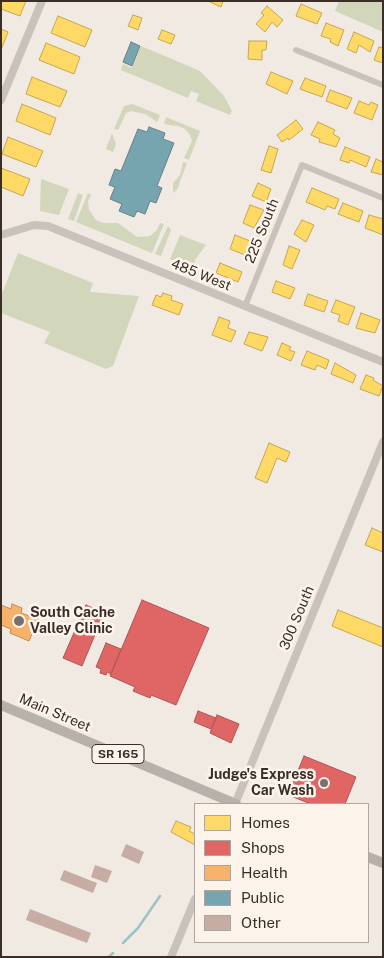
<!DOCTYPE html>
<style>
body{margin:0}
#map{position:relative;width:384px;height:958px;overflow:hidden;background:#f0eae3;font-family:"Public Sans",sans-serif}
canvas{display:block}
.frame{position:absolute;inset:0;border:2px solid #3b2e29;pointer-events:none}
.legend{position:absolute;left:194px;top:803px;width:175px;height:140px;box-sizing:border-box;background:#fcf4eb;border:1px solid #afa59d;margin:0;padding:6px 9px;list-style:none;font-size:15px;color:#3b2e29}
.legend li{display:flex;align-items:center;gap:10px;height:25px}
.legend b{width:25px;border:1px solid #afa59d}
</style>
<div id="map">
<canvas width="384" height="958"></canvas>
<div class="frame"></div>
<ul class="legend">
<li><b style="height:14px;background:#ffd966"></b>Homes</li>
<li><b style="height:14px;background:#e06666"></b>Shops</li>
<li><b style="height:14px;background:#f6b26b"></b>Health</li>
<li><b style="height:14px;background:#76a5af"></b>Public</li>
<li><b style="height:14px;background:#c6aca3"></b>Other</li>
</ul>
</div>
<script>
const ctx = document.querySelector('canvas').getContext('2d');
ctx.lineJoin = 'round';
function paint(path, color) { ctx.fillStyle = color; ctx.fill(path, 'evenodd'); }
const toPath = rows => new Path2D(rows.map(r => 'M' + r).join(''));
function stroke(path, color, width, dash) { ctx.strokeStyle = color; ctx.lineWidth = width; ctx.lineCap = dash ? 'butt' : 'round'; ctx.setLineDash(dash || []); ctx.stroke(path); }
function label(font, color, halo, rows, align = 'center') {
  ctx.font = font + ' "Public Sans",sans-serif'; ctx.lineWidth = 5; ctx.setLineDash([]); ctx.textBaseline = 'middle'; ctx.strokeStyle = halo; ctx.fillStyle = color; for (const [text, x, y, turn = 0] of rows) {
    ctx.save(); ctx.translate(x, y); ctx.rotate((+turn || 0) * Math.PI / 180); ctx.textAlign = isNaN(turn) ? turn : align; if (halo) ctx.strokeText(text, 0, 0); ctx.fillText(text, 0, 0); ctx.restore();
  }
}
const green = toPath([
 [339,1,383,1,383,32,335,11],
 [141,46,200,71,224,96,232,111,230,115,196,101,199,94,191,91,188,98,121,70,123,64,132,68],
 [132,104,160,115,157,122,145,114,131,111,126,113,118,130,114,129,124,106],
 [166,117,200,131,189,160,184,158,192,141,190,135,185,129,178,126,164,124],
 [112,133,116,144,113,152,106,149],
 [183,162,187,163,177,190,173,193,173,183,180,175],
 [41,179,69,189,59,215,40,211],
 [78,193,83,195,74,221,68,219],
 [88,193,91,195,88,201,89,210,96,220,103,223,118,223,137,237,150,236,157,230,160,223,164,224,152,253,76,222],
 [168,226,171,230,161,256,155,254],
 [180,235,206,245,195,260,193,270,170,259],
 [18,253,93,283,90,292,139,296,113,366,106,369,44,343,50,332,1,313,1,296]
]);
const homes = toPath([
 [1,1,26,1,20,16,1,9,1,1],
 [208,1,223,1,221,7,208,1],
 [301,4,322,13,317,24,296,16,301,4],
 [267,6,283,20,277,27,272,22,265,32,256,24,264,15,261,13,267,6],
 [133,15,142,18,138,30,128,26,133,15],
 [58,16,92,30,85,47,51,33,58,16],
 [326,23,344,30,338,46,330,42,331,39,321,36,326,23],
 [1,29,8,32,1,50,1,29],
 [162,30,175,35,171,44,158,39,162,30],
 [354,32,374,41,370,52,359,45,356,53,347,49,354,32],
 [249,41,267,41,266,50,262,50,262,60,248,59,249,41],
 [46,43,80,57,74,74,39,60,46,43],
 [379,47,383,48,383,63,374,60,379,47],
 [271,72,293,81,287,94,266,84,271,72],
 [32,77,67,91,60,107,26,94,32,77],
 [305,78,326,86,322,97,300,89,305,78],
 [330,90,352,98,347,109,326,101,330,90],
 [359,101,369,105,371,102,378,105,372,120,354,113,359,101],
 [22,104,56,118,50,135,16,121,22,104],
 [296,120,303,129,289,140,288,138,282,142,277,135,296,120],
 [318,122,335,130,333,134,340,138,336,147,319,142,320,139,311,135,318,122],
 [8,137,43,151,36,167,2,154,8,137],
 [269,146,278,149,271,173,261,170,269,146],
 [345,147,370,157,366,167,350,160,349,163,340,160,345,147],
 [376,159,383,162,383,175,371,172,376,159],
 [1,168,30,179,23,196,1,187,1,168],
 [258,183,271,189,266,202,252,196,258,183],
 [312,188,339,199,335,209,327,206,325,210,306,202,312,188],
 [343,203,363,211,359,222,338,214,343,203],
 [250,205,264,210,254,228,243,223,250,205],
 [369,215,383,219,383,235,365,228,369,215],
 [302,220,314,225,306,242,294,234,302,220],
 [235,235,250,241,245,255,230,249,235,235],
 [289,246,300,250,292,269,283,265,289,246],
 [220,263,242,272,238,282,216,273,220,263],
 [276,281,295,288,290,299,272,292,276,281],
 [163,293,172,296,171,300,183,304,179,315,152,305,156,295,161,297,163,293],
 [308,294,328,301,324,312,304,305,308,294],
 [336,300,355,307,348,325,338,321,340,315,331,312,336,300],
 [361,313,380,320,375,333,356,328,361,313],
 [219,317,230,321,228,328,236,331,231,342,212,335,219,317],
 [249,332,268,337,262,351,244,344,249,332],
 [282,343,291,347,289,350,295,352,291,361,277,355,282,343],
 [307,351,329,360,326,369,317,365,315,370,301,365,307,351],
 [335,363,356,375,353,383,331,374,335,363],
 [366,375,374,378,373,380,383,386,379,396,360,389,366,375],
 [269,443,290,452,286,462,277,458,267,483,255,478,269,443],
 [372,528,383,533,383,552,365,545,372,528],
 [338,610,383,628,383,647,332,626,338,610],
 [176,821,191,827,189,831,195,834,195,845,171,832,176,821]
]);
const shops = toPath([
 [142,600,209,628,176,705,151,695,150,698,133,691,135,687,110,676,142,600],
 [86,605,104,613,82,666,63,658,86,605],
 [106,643,121,649,111,674,107,672,106,675,100,673,101,669,96,667,106,643],
 [198,711,216,718,211,729,194,722,198,711],
 [217,715,239,724,231,743,210,733,217,715],
 [304,756,356,777,345,804,311,804,288,795,304,756]
]);
const health = toPath([
 [12,604,22,608,21,613,29,616,31,613,39,616,29,641,10,633,11,629,1,625,1,605,11,609,12,604]
]);
const public = toPath([
 [131,42,140,46,132,66,123,62,131,42],
 [149,127,165,133,163,139,174,143,157,186,162,188,156,203,150,201,145,214,137,211,134,217,119,211,122,204,110,199,115,187,109,185,115,169,121,171,138,129,147,132,149,127]
]);
const stream = toPath([
 [123,943,138,928,160,896],
 [109,957,113,953]
]);
const building = toPath([
 [126,844,144,852,139,864,121,856],
 [95,865,112,871,107,883,91,877],
 [64,870,97,883,93,893,60,880],
 [30,909,91,933,87,943,26,920]
]);
const minor = toPath([
 [296,50,383,85],
 [245,306,302,165,383,198]
]);
const tertiary = toPath([
 [1,100,42,1],
 [1,235,34,225,48,226,383,362],
 [235,804,383,442],
 [171,957,195,899]
]);
const primary = toPath([
 [1,705,236,804],
 [368,857,383,863]
]);
const markers = [
 [19,621,6,"#7a706a"],
 [324,783,5,"#7a706a"]
];
const shields = [
 [118,754,52]
];
const shieldNames = [
 ["SR 165",118,754]
];
const streetNames = [
 ["225 South",262,231,-68],
 ["485 West",201,275,22],
 ["300 South",297,618,-67],
 ["Main Street",55,713,23]
];
const poiNames = [
 ["South Cache",30,613],
 ["Valley Clinic",30,629],
 ["Judge's Express",314,775,"right"],
 ["Car Wash",314,791,"right"]
];
paint(green, '#d2d6bb');
paint(homes, '#ffd966');
stroke(homes, '#c4a654', 1);
paint(shops, '#e06666');
stroke(shops, '#ae5554', 1);
paint(health, '#f6b26b');
stroke(health, '#be8a57', 1);
paint(public, '#76a5af');
stroke(public, '#648187', 1);
stroke(stream, '#9dc4c4', 2.5);
paint(building, '#c6aca3');
stroke(minor, '#c9c2bc', 6);
stroke(tertiary, '#c9c2bc', 8);
stroke(primary, '#b8b0ab', 10);
for (const [x, y, r, color] of markers) { const dot = new Path2D(); dot.arc(x, y, r, 0, 2 * Math.PI); ctx.fillStyle = color; ctx.fill(dot); stroke(dot, '#fcf4eb', 2); }
for (const [x, y, w] of shields) { const box = new Path2D(); box.roundRect(x - w / 2, y - 9.5, w, 19, 4); ctx.fillStyle = '#fcf4eb'; ctx.fill(box); stroke(box, '#3b2e29', 1); }
label('bold 12px', '#3b2e29', null, shieldNames);
label('14px', '#3b2e29', '#fcf4eb', streetNames);
label('bold 14px', '#3b2e29', '#fcf4eb', poiNames, 'left');
</script>
